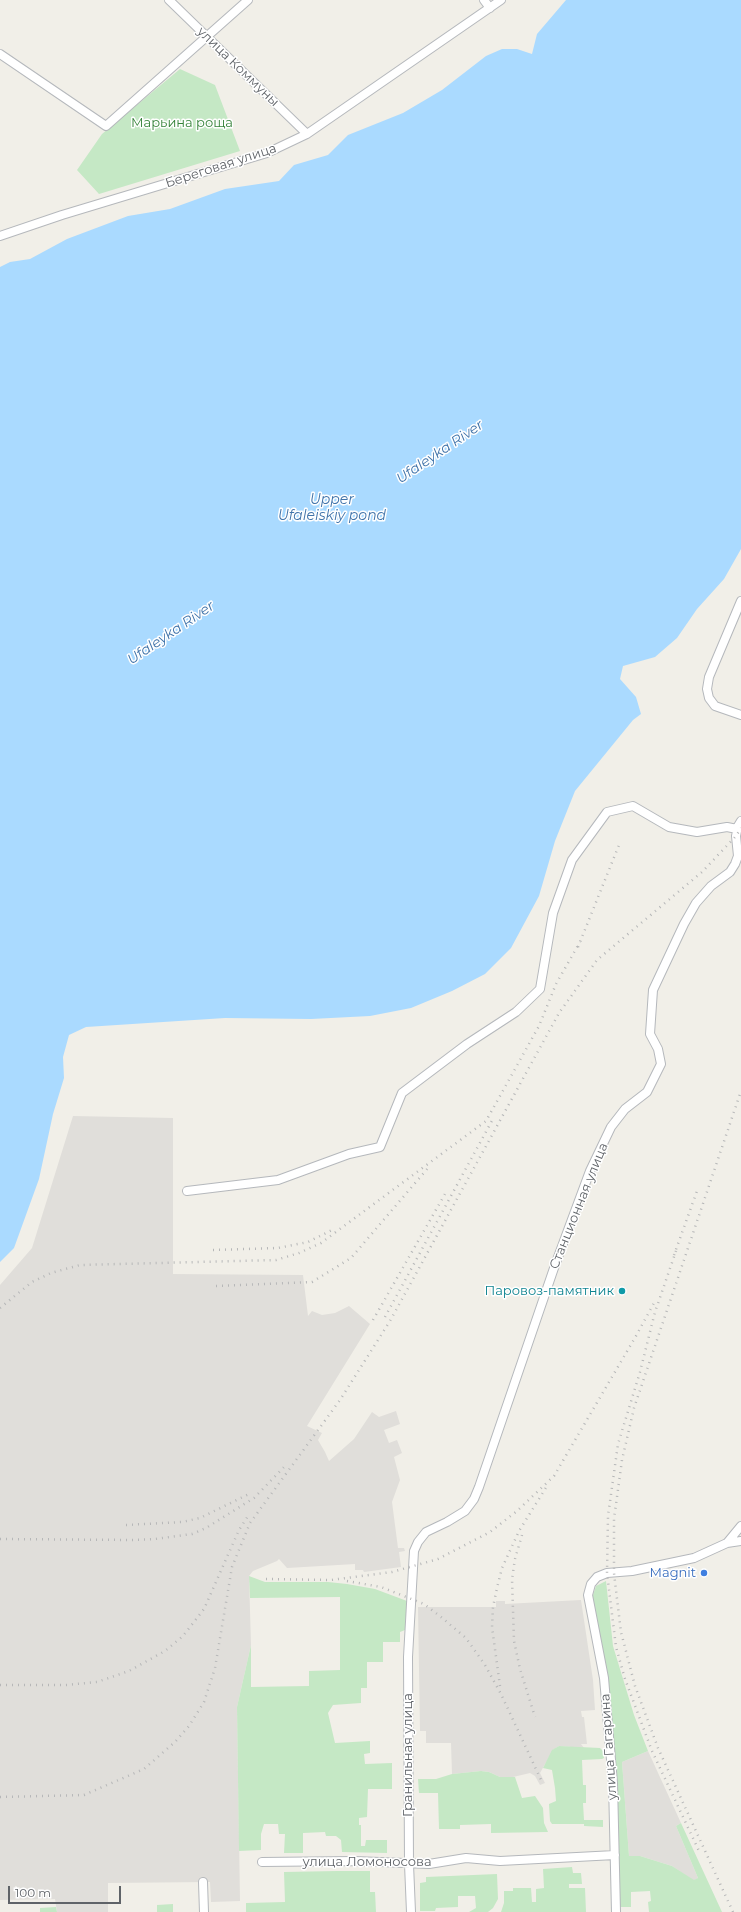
<!DOCTYPE html>
<meta charset="utf-8">
<style>
body{margin:0}
#map{position:relative;width:741px;height:1912px;overflow:hidden;background:#f1efe8;font-family:Montserrat,sans-serif}
canvas{display:block}
.scale{position:absolute;left:8px;top:1886px;width:113px;height:18px;box-sizing:border-box;border:2px solid #5f6368;border-top:0;padding-left:5px;font-size:12px;line-height:14px;white-space:nowrap;color:#5f6368;-webkit-text-stroke:3px #fff;paint-order:stroke}
</style>
<div id="map">
<canvas width="741" height="1912"></canvas>
<div class="scale">100 m</div>
</div>
<script>
const ctx = document.querySelector('canvas').getContext('2d');
ctx.lineJoin = 'round';
function paint(path, color) { ctx.fillStyle = color; ctx.fill(path, 'evenodd'); }
const toPath = rows => new Path2D(rows.map(r => 'M' + r).join(''));
function stroke(path, color, width, dash) { ctx.strokeStyle = color; ctx.lineWidth = width; ctx.lineCap = dash ? 'butt' : 'round'; ctx.setLineDash(dash || []); ctx.stroke(path); }
function label(font, color, halo, rows, align = 'center') {
  ctx.font = font + ' Montserrat,sans-serif'; ctx.lineWidth = 3; ctx.setLineDash([]); ctx.textBaseline = 'middle'; ctx.strokeStyle = halo; ctx.fillStyle = color; for (const [text, x, y, turn = 0] of rows) {
    ctx.save(); ctx.translate(x, y); ctx.rotate((+turn || 0) * Math.PI / 180); ctx.textAlign = isNaN(turn) ? turn : align; if (halo) ctx.strokeText(text, 0, 0); ctx.fillText(text, 0, 0); ctx.restore();
  }
}
const industrial = toPath([
 [73,1116,173,1118,173,1274,303,1275,308,1316,312,1311,322,1315,335,1313,349,1306,370,1324,307,1426,322,1433,318,1440,325,1452,329,1461,354,1439,372,1412,379,1417,396,1411,400,1424,384,1430,389,1443,397,1440,402,1453,394,1457,400,1480,392,1502,398,1548,404,1548,405,1551,399,1552,401,1567,364,1572,363,1570,355,1570,355,1564,287,1568,279,1559,277,1561,253,1571,249,1576,251,1645,237,1707,240,1901,211,1902,210,1882,108,1883,108,1912,57,1912,55,1899,0,1900,0,1285,32,1248],
 [581,1600,593,1680,595,1710,581,1711,582,1717,584,1717,587,1744,581,1744,584,1748,559,1746,553,1750,540,1773,545,1783,540,1785,535,1776,530,1773,513,1777,500,1777,489,1772,481,1771,452,1774,451,1743,426,1743,426,1731,420,1731,418,1607,496,1607,496,1601,505,1601,505,1604],
 [648,1751,681,1823,676,1826,698,1878,694,1881,672,1866,640,1856,629,1856,622,1762]
]);
const green = toPath([
 [180,69,215,85,240,151,99,194,77,170,102,134],
 [249,1576,265,1582,328,1582,347,1584,375,1589,407,1601,405,1630,400,1632,400,1642,383,1642,383,1662,367,1662,367,1688,361,1688,361,1703,333,1705,328,1713,335,1743,370,1741,370,1753,364,1754,365,1764,392,1763,392,1789,368,1789,367,1817,359,1818,359,1825,361,1825,361,1846,365,1846,366,1840,387,1840,387,1853,342,1852,341,1840,336,1836,326,1836,325,1832,303,1833,303,1853,284,1853,285,1834,279,1834,278,1824,264,1824,261,1834,261,1850,239,1851,237,1707,251,1645,251,1687,309,1686,309,1671,340,1670,340,1597,250,1598],
 [606,1581,613,1646,634,1715,648,1751,622,1762,629,1856,640,1856,672,1866,694,1880,698,1878,676,1826,681,1823,722,1912,649,1912,648,1902,651,1901,650,1891,631,1892,631,1907,620,1907,615,1769,592,1598,596,1586],
 [559,1746,600,1748,603,1751,604,1758,602,1759,582,1760,583,1785,586,1785,586,1803,583,1803,584,1820,603,1820,603,1827,584,1826,584,1824,552,1824,550,1821,549,1804,556,1801,555,1788,552,1770,543,1768,552,1750],
 [481,1771,489,1772,500,1777,515,1777,522,1798,535,1796,543,1808,544,1823,548,1832,491,1833,491,1824,460,1825,460,1829,439,1829,438,1793,419,1793,418,1779,436,1779,452,1774],
 [572,1867,573,1873,581,1873,582,1884,569,1884,569,1888,585,1888,586,1912,501,1912,504,1903,504,1891,513,1891,513,1888,531,1888,532,1902,536,1902,536,1889,544,1888,543,1869],
 [337,1871,370,1871,370,1892,375,1892,376,1912,246,1912,246,1903,285,1902,284,1872],
 [497,1874,498,1899,493,1908,488,1912,469,1912,476,1908,475,1896,458,1896,458,1907,436,1908,435,1911,420,1911,420,1883,426,1882,426,1877],
 [173,1904,173,1912,157,1912,157,1905],
 [56,1907,57,1912,40,1912,40,1908]
]);
const water = toPath([
 [566,0,741,0,741,549,724,579,697,609,677,638,655,657,623,666,620,679,636,697,641,714,633,720,575,791,555,841,539,896,511,948,485,974,452,991,411,1008,370,1016,311,1019,225,1018,86,1027,69,1035,63,1057,64,1078,53,1114,39,1179,14,1248,0,1262,0,267,10,262,30,259,67,239,128,216,170,209,225,189,279,181,294,165,328,155,348,135,403,113,442,90,486,56,502,49,517,49,532,54,537,34]
]);
const minor = toPath([
 [169,0,307,134],
 [484,0,490,8],
 [0,54,106,126,248,0],
 [0,236,62,215,267,153,307,134,501,0],
 [741,601,709,677,707,689,709,698,715,706,741,715],
 [187,1191,278,1180,349,1154,380,1147,402,1093,467,1044,516,1012,540,989,553,913,572,860,607,812,633,806,669,827,697,832,727,827,737,829],
 [727,1543,741,1526],
 [262,1862,355,1861,429,1864,466,1858,500,1861,615,1855],
 [203,1882,204,1912],
 [411,1912,409,1864,408,1657,414,1551,418,1542,426,1532,447,1522,465,1511,474,1499,479,1487,554,1268,590,1171,611,1127,625,1109,647,1092,661,1064,658,1049,650,1034,653,990,684,924,696,903,711,886,730,872,735,864,738,856,736,836,738,826,741,821],
 [616,1912,613,1783,604,1678,588,1595,591,1584,597,1577,607,1573,632,1571,694,1558,727,1543,741,1541]
]);
const rail = toPath([
 [578,947,619,845],
 [213,1250,278,1248,308,1242,332,1230],
 [676,1251,655,1312,640,1372,618,1444,608,1516,607,1573,616,1647,625,1679,652,1751,699,1851],
 [674,1255,697,1191],
 [216,1286,312,1282,351,1258,428,1168],
 [0,1308,32,1282,51,1273,80,1265,276,1260,299,1253,321,1243,486,1121,539,1026,556,984,580,942],
 [385,1317,494,1117],
 [373,1320,445,1194],
 [126,1525,182,1522,200,1518,249,1494],
 [522,1535,515,1559,512,1579,514,1641,520,1669,535,1717],
 [0,1539,132,1540,155,1539,192,1534,206,1528,254,1498,286,1465],
 [266,1579,331,1580,392,1572,438,1559,490,1532,517,1511,554,1476,636,1336,654,1303],
 [347,1581,381,1587,424,1604,441,1617,466,1638,485,1665,501,1694,542,1782],
 [0,1685,66,1685,97,1682,129,1671,165,1651,183,1636,204,1609,239,1530,248,1516],
 [500,1686,492,1627,493,1607,497,1588,502,1568,519,1531,547,1486],
 [0,1797,84,1795,144,1769,175,1742,189,1726,204,1702,215,1668,232,1567,250,1523,340,1400,390,1321,559,1013,597,960,702,872,736,836,741,828],
 [733,1912,658,1748,635,1686,621,1632,617,1599,614,1573,614,1519,622,1460,634,1408,741,1091]
]);
const markers = [
 [622,1291,4,"#0f9aa8"],
 [704,1573,4,"#3f7fe0"]
];
const streetNames = [
 ["улица Коммуны",238,67,44],
 ["Береговая улица",221,166,-18],
 ["Станционная улица",579,1206,-68],
 ["улица Гагарина",609,1747,-94],
 ["Гранильная улица",408,1755,-90],
 ["улица Ломоносова",367,1862]
];
const parkNames = [
 ["Марьина роща",182,123]
];
const cultureNames = [
 ["Паровоз-памятник",614,1291]
];
const shopNames = [
 ["Magnit",696,1573]
];
const waterNames = [
 ["Ufaleyka River",440,452,-34],
 ["Upper",332,500],
 ["Ufaleiskiy pond",332,516],
 ["Ufaleyka River",171,633,-34]
];
paint(industrial, '#e0deda');
paint(green, '#c5e8c5');
paint(water, '#aadaff');
stroke(minor, '#b5b8bc', 10);
stroke(minor, '#fff', 8);
stroke(rail, '#b6b7b8', 2.5, [1, 5]);
for (const [x, y, r, color] of markers) { const dot = new Path2D(); dot.arc(x, y, r, 0, 2 * Math.PI); ctx.fillStyle = color; ctx.fill(dot); stroke(dot, '#fff', 1.5); }
label('13px', '#5f6368', '#fff', streetNames);
label('13px', '#348238', '#fff', parkNames);
label('13px', '#0d838f', '#fff', cultureNames, 'right');
label('13px', '#366cbe', '#fff', shopNames, 'right');
label('italic 14px', '#4174aa', '#fff', waterNames);
</script>
